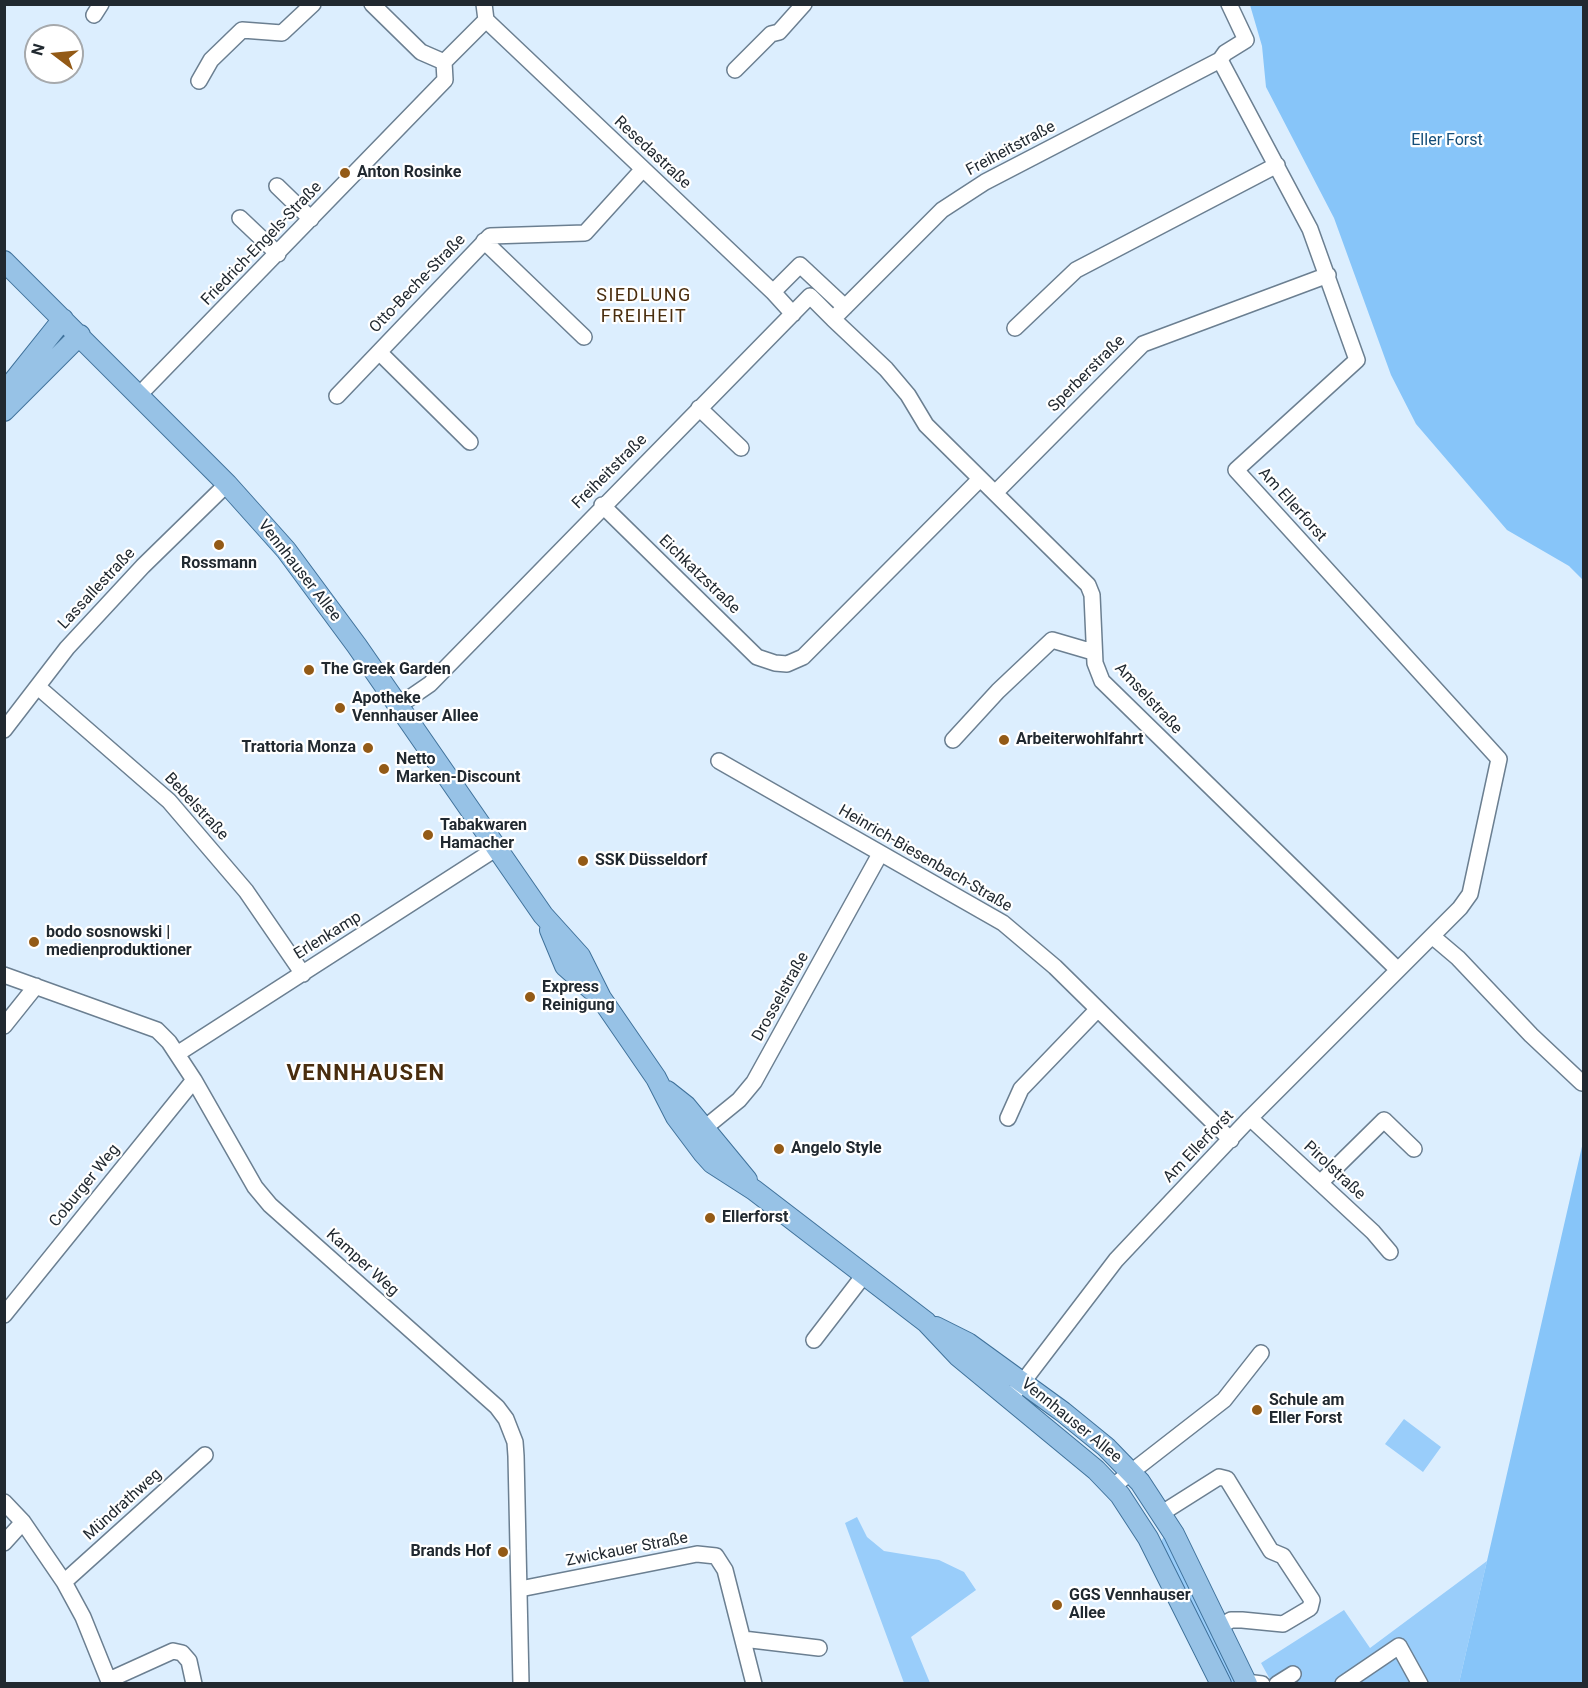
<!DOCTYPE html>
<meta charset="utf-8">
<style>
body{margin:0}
#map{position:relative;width:1588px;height:1688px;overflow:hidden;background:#dceefe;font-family:Roboto,sans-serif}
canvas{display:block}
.frame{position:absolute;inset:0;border:6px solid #212930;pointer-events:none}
.north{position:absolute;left:24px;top:24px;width:60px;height:60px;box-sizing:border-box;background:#fff;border:2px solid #a6a9ac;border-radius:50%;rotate:286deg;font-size:16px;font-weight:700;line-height:24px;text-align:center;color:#212930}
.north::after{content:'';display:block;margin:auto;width:21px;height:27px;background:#935a16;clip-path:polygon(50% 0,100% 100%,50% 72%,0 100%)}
</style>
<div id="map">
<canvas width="1588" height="1688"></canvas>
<div class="frame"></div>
<div class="north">N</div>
</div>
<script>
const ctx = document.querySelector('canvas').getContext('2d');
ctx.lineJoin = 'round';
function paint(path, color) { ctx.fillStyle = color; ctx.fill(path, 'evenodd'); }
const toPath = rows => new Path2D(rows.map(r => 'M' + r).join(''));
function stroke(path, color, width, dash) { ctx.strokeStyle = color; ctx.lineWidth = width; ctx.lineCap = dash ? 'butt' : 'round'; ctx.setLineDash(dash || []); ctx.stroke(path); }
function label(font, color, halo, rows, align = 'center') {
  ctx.font = font + ' Roboto,sans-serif'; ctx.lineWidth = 4.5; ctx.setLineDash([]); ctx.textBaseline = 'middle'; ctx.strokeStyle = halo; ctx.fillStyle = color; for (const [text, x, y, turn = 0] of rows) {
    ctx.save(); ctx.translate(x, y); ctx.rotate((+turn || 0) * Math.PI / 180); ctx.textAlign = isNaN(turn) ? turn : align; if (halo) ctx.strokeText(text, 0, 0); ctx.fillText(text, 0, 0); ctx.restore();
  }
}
const green = toPath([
 [1404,1419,1441,1447,1423,1472,1385,1444],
 [857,1517,867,1537,884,1551,939,1560,964,1572,976,1590,911,1637,930,1683,904,1683,845,1523],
 [1164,1536,1238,1683,1230,1683,1161,1542],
 [1487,1561,1459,1683,1272,1683,1261,1663,1344,1610,1370,1648]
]);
const forest = toPath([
 [1250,5,1583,5,1583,580,1569,566,1507,530,1416,424,1391,375,1334,218,1266,87,1262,46],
 [1583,1142,1583,1683,1459,1683,1539,1334]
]);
const minor = toPath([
 [372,4,421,52,444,62],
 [94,15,101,4],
 [486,20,773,292,793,314],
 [735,70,771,34,779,32,804,4],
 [199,81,211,60,242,30,282,33,313,4],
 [277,186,311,219],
 [240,218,278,254],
 [484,241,584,337],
 [773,292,800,265,845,307],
 [833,319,886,369,908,395,926,425,1088,585,1092,595,1095,663,1102,681,1398,970],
 [1015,328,1076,270,1277,165],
 [379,352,470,442],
 [139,395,445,80,444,62,486,20,484,4],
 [337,396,490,236,585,233,643,169],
 [699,408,741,448],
 [995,493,1143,344,1328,275],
 [602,505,757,657,775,663,787,664,803,657,980,479],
 [38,687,169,801,246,891,303,974],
 [398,706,430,684,810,296,833,319,942,210,985,182,1220,60,1225,53,1246,40,1229,4],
 [4,730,67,648,143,566,227,484],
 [953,740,998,691,1052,640,1093,652],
 [719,761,1003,923,1055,967,1231,1140],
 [1432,936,1458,958,1531,1035,1582,1083],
 [4,975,157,1030,169,1042,194,1080,255,1187,270,1205,497,1407,506,1419,515,1442,516,1456,521,1684],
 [4,1026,36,986],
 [177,1054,497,848],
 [1008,1118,1021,1089,1097,1010],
 [1250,1118,1373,1232,1390,1252],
 [696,1135,739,1100,754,1082,880,854],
 [1320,1183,1384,1120,1414,1149],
 [4,1315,194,1080],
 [814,1340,864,1275],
 [1016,1391,1116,1260,1250,1118,1460,908,1470,894,1499,759,1236,470,1357,360,1310,229,1220,60],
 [1112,1487,1224,1400,1261,1353],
 [4,1502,23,1522,64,1582,83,1617,110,1684],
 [1162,1513,1219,1477,1227,1479,1271,1551,1283,1556,1312,1600,1310,1608,1283,1624,1242,1620,1231,1620,1219,1627],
 [4,1543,23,1522],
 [64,1582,205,1455],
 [520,1589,697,1554,716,1556,725,1570,754,1684],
 [743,1639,819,1648],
 [109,1680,173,1651,182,1653,189,1661,194,1684],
 [1246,1682,1262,1684],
 [1277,1684,1293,1674],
 [1343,1684,1399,1646,1420,1684]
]);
const major = toPath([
 [4,261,227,484,286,550,357,646,543,915,580,956,601,998,656,1078,676,1117,703,1153,712,1163,754,1190,926,1322,958,1356,1096,1470,1120,1495,1148,1538,1221,1684],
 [4,393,63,319],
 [4,411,80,335],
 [550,930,565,966,592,990],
 [667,1091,686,1106,747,1180],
 [936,1327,968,1343,1063,1412,1106,1447,1140,1482,1174,1534,1247,1684]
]);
const markers = [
 [345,173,6,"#935a16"],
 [219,545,6,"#935a16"],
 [309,670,6,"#935a16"],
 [340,708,6,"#935a16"],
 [1004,740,6,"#935a16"],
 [368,748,6,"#935a16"],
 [384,769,6,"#935a16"],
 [428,835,6,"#935a16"],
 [583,861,6,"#935a16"],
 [34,942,6,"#935a16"],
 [530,997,6,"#935a16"],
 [779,1149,6,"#935a16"],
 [710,1218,6,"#935a16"],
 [1257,1410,6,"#935a16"],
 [503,1552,6,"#935a16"],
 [1057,1605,6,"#935a16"]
];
const parkNames = [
 ["Eller Forst",1447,141]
];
const streetNames = [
 ["Freiheitstraße",1011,149,-28],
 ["Resedastraße",652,153,43],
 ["Friedrich-Engels-Straße",262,244,-46],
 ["Otto-Beche-Straße",418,284,-46],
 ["Sperberstraße",1087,374,-45],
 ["Freiheitstraße",610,472,-45],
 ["Am Ellerforst",1292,505,48],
 ["Vennhauser Allee",299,571,52],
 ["Eichkatzstraße",699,575,44],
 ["Lassallestraße",97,589,-47],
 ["Amselstraße",1148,699,47],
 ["Bebelstraße",196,807,47],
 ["Heinrich-Biesenbach-Straße",925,859,30],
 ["Erlenkamp",328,936,-32],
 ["Drosselstraße",781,997,-61],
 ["Am Ellerforst",1199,1147,-46],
 ["Pirolstraße",1334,1171,43],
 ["Coburger Weg",85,1186,-51],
 ["Kamper Weg",362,1263,42],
 ["Vennhauser Allee",1071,1421,39],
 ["Mündrathweg",123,1505,-42],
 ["Zwickauer Straße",627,1550,-11]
];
const poiNames = [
 ["Anton Rosinke",357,173],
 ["Rossmann",219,564,"center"],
 ["The Greek Garden",321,670],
 ["Apotheke",352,699],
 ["Vennhauser Allee",352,717],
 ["Arbeiterwohlfahrt",1016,740],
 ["Trattoria Monza",356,748,"right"],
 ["Netto",396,760],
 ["Marken-Discount",396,778],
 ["Tabakwaren",440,826],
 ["Hamacher",440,844],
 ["SSK Düsseldorf",595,861],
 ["bodo sosnowski |",46,933],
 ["medienproduktioner",46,951],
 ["Express",542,988],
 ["Reinigung",542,1006],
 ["Angelo Style",791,1149],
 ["Ellerforst",722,1218],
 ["Schule am",1269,1401],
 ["Eller Forst",1269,1419],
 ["Brands Hof",491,1552,"right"],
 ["GGS Vennhauser",1069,1596],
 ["Allee",1069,1614]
];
const neighbourhoodNames = [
 ["SIEDLUNG",644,296],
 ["FREIHEIT",644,317]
];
const districtNames = [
 ["VENNHAUSEN",366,1074]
];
paint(green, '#99cdfa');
paint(forest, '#87c5f9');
stroke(minor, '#6b7f91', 18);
stroke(major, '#40729b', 22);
stroke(minor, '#fff', 15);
stroke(major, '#97c2e6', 20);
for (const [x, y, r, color] of markers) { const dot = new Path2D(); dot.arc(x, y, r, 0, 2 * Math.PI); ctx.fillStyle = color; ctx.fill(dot); stroke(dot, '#fff', 2); }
label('16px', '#144e79', '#fff', parkNames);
label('16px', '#212930', '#fff', streetNames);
label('bold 16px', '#212930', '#fff', poiNames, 'left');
ctx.letterSpacing = '1.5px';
label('18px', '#492d0e', '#fff', neighbourhoodNames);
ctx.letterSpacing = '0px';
ctx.letterSpacing = '1.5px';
label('bold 22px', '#492d0e', '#fff', districtNames);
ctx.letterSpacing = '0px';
</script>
